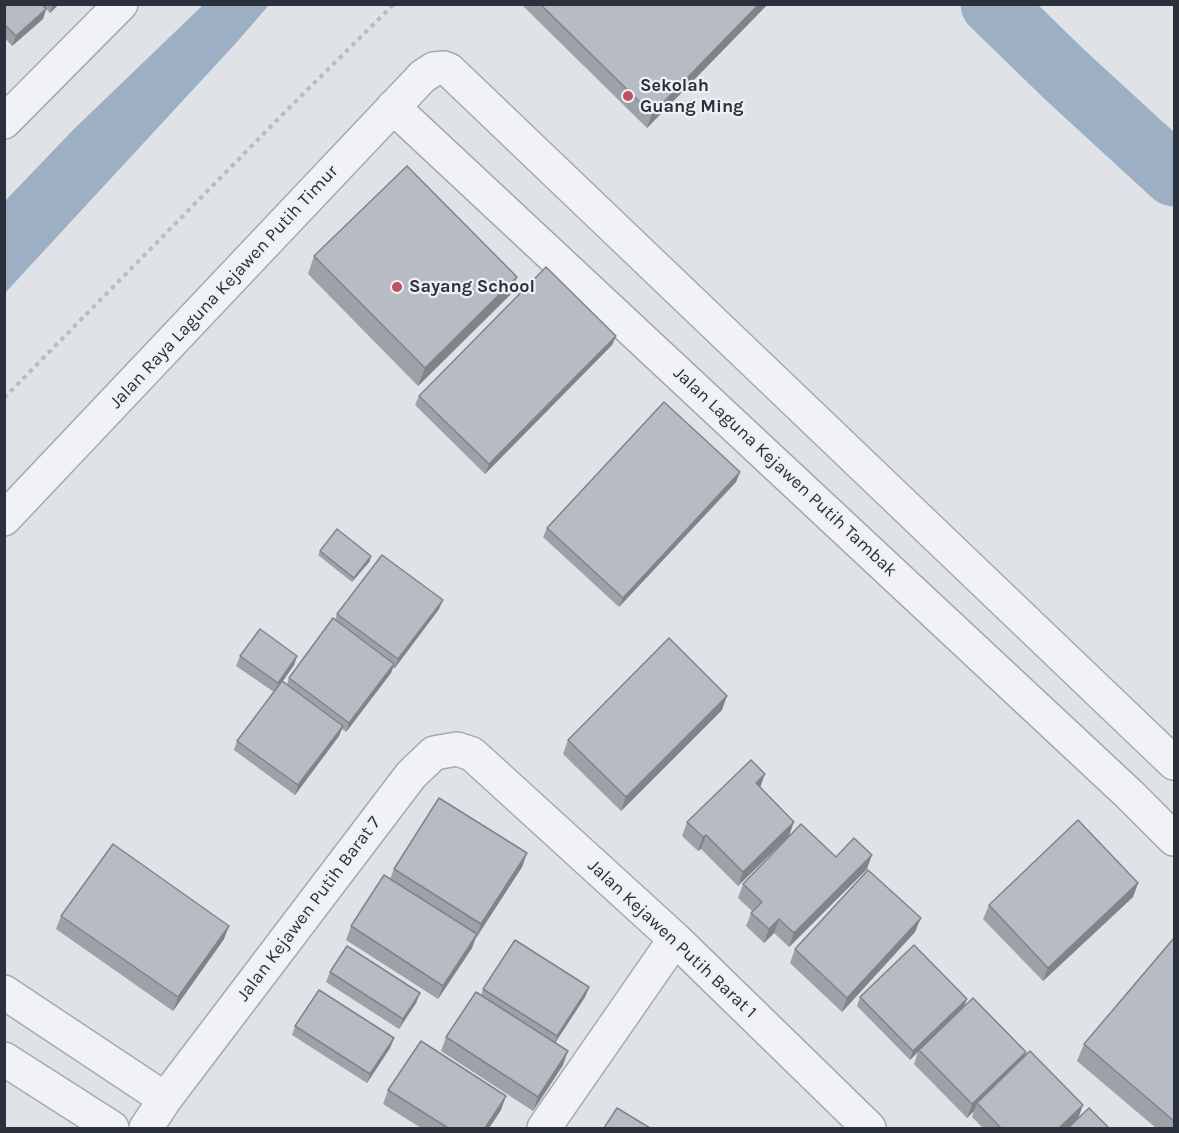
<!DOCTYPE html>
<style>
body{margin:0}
#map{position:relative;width:1179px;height:1133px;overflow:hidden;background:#dfe2e6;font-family:Karla,sans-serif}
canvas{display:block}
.frame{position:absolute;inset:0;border:6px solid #2a303c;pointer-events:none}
</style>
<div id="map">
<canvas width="1179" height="1133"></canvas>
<div class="frame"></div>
</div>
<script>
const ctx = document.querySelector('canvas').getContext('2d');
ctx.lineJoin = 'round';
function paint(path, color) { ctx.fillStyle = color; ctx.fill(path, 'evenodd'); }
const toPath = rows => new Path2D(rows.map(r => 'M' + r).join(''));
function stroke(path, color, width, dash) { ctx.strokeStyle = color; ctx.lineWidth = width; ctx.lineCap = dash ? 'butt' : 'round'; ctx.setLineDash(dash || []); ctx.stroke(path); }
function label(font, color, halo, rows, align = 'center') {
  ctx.font = font + ' Karla,sans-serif'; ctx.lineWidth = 4.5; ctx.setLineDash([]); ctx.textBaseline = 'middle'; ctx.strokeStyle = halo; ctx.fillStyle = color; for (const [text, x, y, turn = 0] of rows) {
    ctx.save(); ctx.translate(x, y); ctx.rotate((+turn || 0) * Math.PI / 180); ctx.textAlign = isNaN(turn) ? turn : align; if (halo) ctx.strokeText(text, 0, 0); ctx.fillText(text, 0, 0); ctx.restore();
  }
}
const water = toPath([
 [203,5,269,5,236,43,5,293,5,201,74,129]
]);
const river = toPath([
 [992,4,1064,74,1174,175]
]);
const path = toPath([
 [4,398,287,110,394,4]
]);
const minor = toPath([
 [393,107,1130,795,1174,839],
 [4,122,121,4],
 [4,519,423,76,434,69,444,68,449,70,1174,763],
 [4,992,165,1099],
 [4,1059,112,1128],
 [146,1128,165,1099,411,775,434,753,457,749,472,754,675,939,869,1128],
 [544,1128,675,939]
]);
const wall = toPath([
 [4,4,46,9,43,19,12,46,4,37],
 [42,4,59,4,50,13],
 [521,4,768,4,647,128],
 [314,256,510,295,418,386,308,274],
 [616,336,612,345,485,474,415,405,419,396],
 [740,472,736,482,619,607,543,537,547,528],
 [320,551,370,561,352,582,318,555],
 [439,609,394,669,393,668,391,673,346,732,342,729,339,736,295,795,234,750,237,741,274,692,236,666,240,656,297,656,294,665,283,681,287,684,289,678,335,620,337,614],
 [722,710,621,811,563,754,568,740],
 [761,788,794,822,738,886,701,849,698,851,682,836,687,822],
 [527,853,522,867,476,938,476,937,472,948,438,999,346,940,351,926,390,879,394,869],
 [836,857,867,869,789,947,774,933,764,943,746,926,752,911,738,898,743,884],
 [1138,883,1133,897,1043,981,983,919,989,905],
 [61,916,224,939,173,1011,56,929],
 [915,932,842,1012,790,963,795,949],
 [1174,938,1174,1128,1156,1128,1077,1061,1084,1044],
 [330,972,420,993,416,1003,399,1029,326,982],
 [589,987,585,997,555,1043,563,1065,533,1111,441,1051,446,1037,481,995,483,989],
 [860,997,967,999,964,1007,1026,1052,1024,1057,1078,1118,1109,1128,983,1128,972,1117,974,1111,967,1118,914,1064,918,1052,910,1060,857,1006],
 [295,1026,394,1038,390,1048,367,1083,292,1035],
 [388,1090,501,1110,489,1128,421,1128,383,1104]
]);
const shadedWall = toPath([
 [53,4,59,4,50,13],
 [759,4,768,4,647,128,652,114],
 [46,9,43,19,12,46,16,36],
 [517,277,510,295,418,386,425,368],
 [616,336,612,345,485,474,489,464],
 [740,472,736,482,619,607,623,598],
 [371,556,370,561,352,582,354,578],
 [443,600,439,609,394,669,398,659],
 [297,656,294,665,275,692,278,683],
 [394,664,391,673,346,732,349,723],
 [727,696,722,710,621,811,626,797],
 [343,726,339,736,295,795,298,785],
 [765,774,760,788,756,783],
 [794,822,789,836,738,886,743,872],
 [706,835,701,849,698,851,703,837],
 [527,853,522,867,476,938,481,924],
 [872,855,867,869,789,947,794,933],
 [1138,883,1133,897,1043,981,1048,968],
 [921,918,915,932,842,1012,847,998],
 [779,919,774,933,764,943,769,929],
 [229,926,224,939,173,1011,178,997],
 [477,934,472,948,438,999,443,986],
 [589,987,585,997,553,1046,557,1036],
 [420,993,416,1003,399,1029,403,1019],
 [967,999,963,1008,919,1050,918,1052,910,1060,913,1051],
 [394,1038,390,1048,367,1083,370,1074],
 [568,1051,563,1065,533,1111,538,1097],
 [1026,1052,1021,1066,977,1103,974,1111,967,1118,972,1104],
 [506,1096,501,1110,489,1128,485,1128],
 [1083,1105,1078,1119,1068,1128,1059,1128]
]);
const building = toPath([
 [4,4,42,4,46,9,16,36,4,24,4,4],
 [540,4,759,4,652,114,540,4],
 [407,166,517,277,425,368,314,256,407,166],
 [546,267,616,336,489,464,419,396,546,267],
 [664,402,740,472,623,598,547,528,664,402],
 [337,529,371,556,354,578,320,551,337,529],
 [382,555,443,600,398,659,337,614,382,555],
 [333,618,394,664,349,723,289,678,333,618],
 [260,629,297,656,278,683,240,656,260,629],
 [669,638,727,696,626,797,568,740,669,638],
 [282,681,343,726,298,785,237,741,282,681],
 [751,760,765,774,756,783,794,822,743,872,706,835,703,837,687,822,751,760],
 [439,798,527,853,481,924,394,869,439,798],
 [1078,820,1138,883,1048,968,989,905,1078,820],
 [801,824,836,857,854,838,872,855,794,933,779,919,769,929,751,913,762,902,743,884,801,824],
 [113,844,229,926,178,997,61,916,113,844],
 [868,870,921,918,847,998,795,949,868,870],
 [384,875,477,934,443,986,351,926,384,875],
 [1174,938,1174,1121,1084,1044,1174,938],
 [515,940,589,987,557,1036,483,989,515,940],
 [914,945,967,999,913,1051,860,997,914,945],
 [347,946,420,993,403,1019,330,972,347,946],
 [319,990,394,1038,370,1074,295,1026,319,990],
 [476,992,568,1051,538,1097,446,1037,476,992],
 [973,998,1026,1052,972,1104,919,1050,973,998],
 [421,1041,506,1096,485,1128,448,1128,388,1090,421,1041],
 [1030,1051,1083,1105,1059,1128,1001,1128,977,1103,1030,1051],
 [617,1108,650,1128,604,1128,617,1108],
 [1089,1108,1109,1128,1068,1128,1089,1108]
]);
const markers = [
 [628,96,6,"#bf5060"],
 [397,287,6,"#bf5060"]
];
const poiNames = [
 ["Sekolah",640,86],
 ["Guang Ming",640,107],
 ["Sayang School",409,287]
];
const streetNames = [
 ["Jalan Raya Laguna Kejawen Putih Timur",224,287,-47],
 ["Jalan Laguna Kejawen Putih Tambak",785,472,43],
 ["Jalan Kejawen Putih Barat 7",309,909,-53],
 ["Jalan Kejawen Putih Barat 1",672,939,43]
];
paint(water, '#9dafc3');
stroke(river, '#9dafc3', 63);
stroke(minor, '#a5a9b0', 36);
stroke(path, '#b9bcc1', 4, [4.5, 4.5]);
stroke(minor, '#f1f2f5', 33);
paint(wall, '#9da1a8');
paint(shadedWall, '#808388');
paint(building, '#b7bbc3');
stroke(building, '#808388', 1.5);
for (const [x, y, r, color] of markers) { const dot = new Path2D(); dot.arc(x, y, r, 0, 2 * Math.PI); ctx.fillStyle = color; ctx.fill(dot); stroke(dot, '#eef1f4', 2); }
label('bold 18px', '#2a303c', '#eef1f4', poiNames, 'left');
label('18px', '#2a303c', '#eef1f4', streetNames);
</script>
